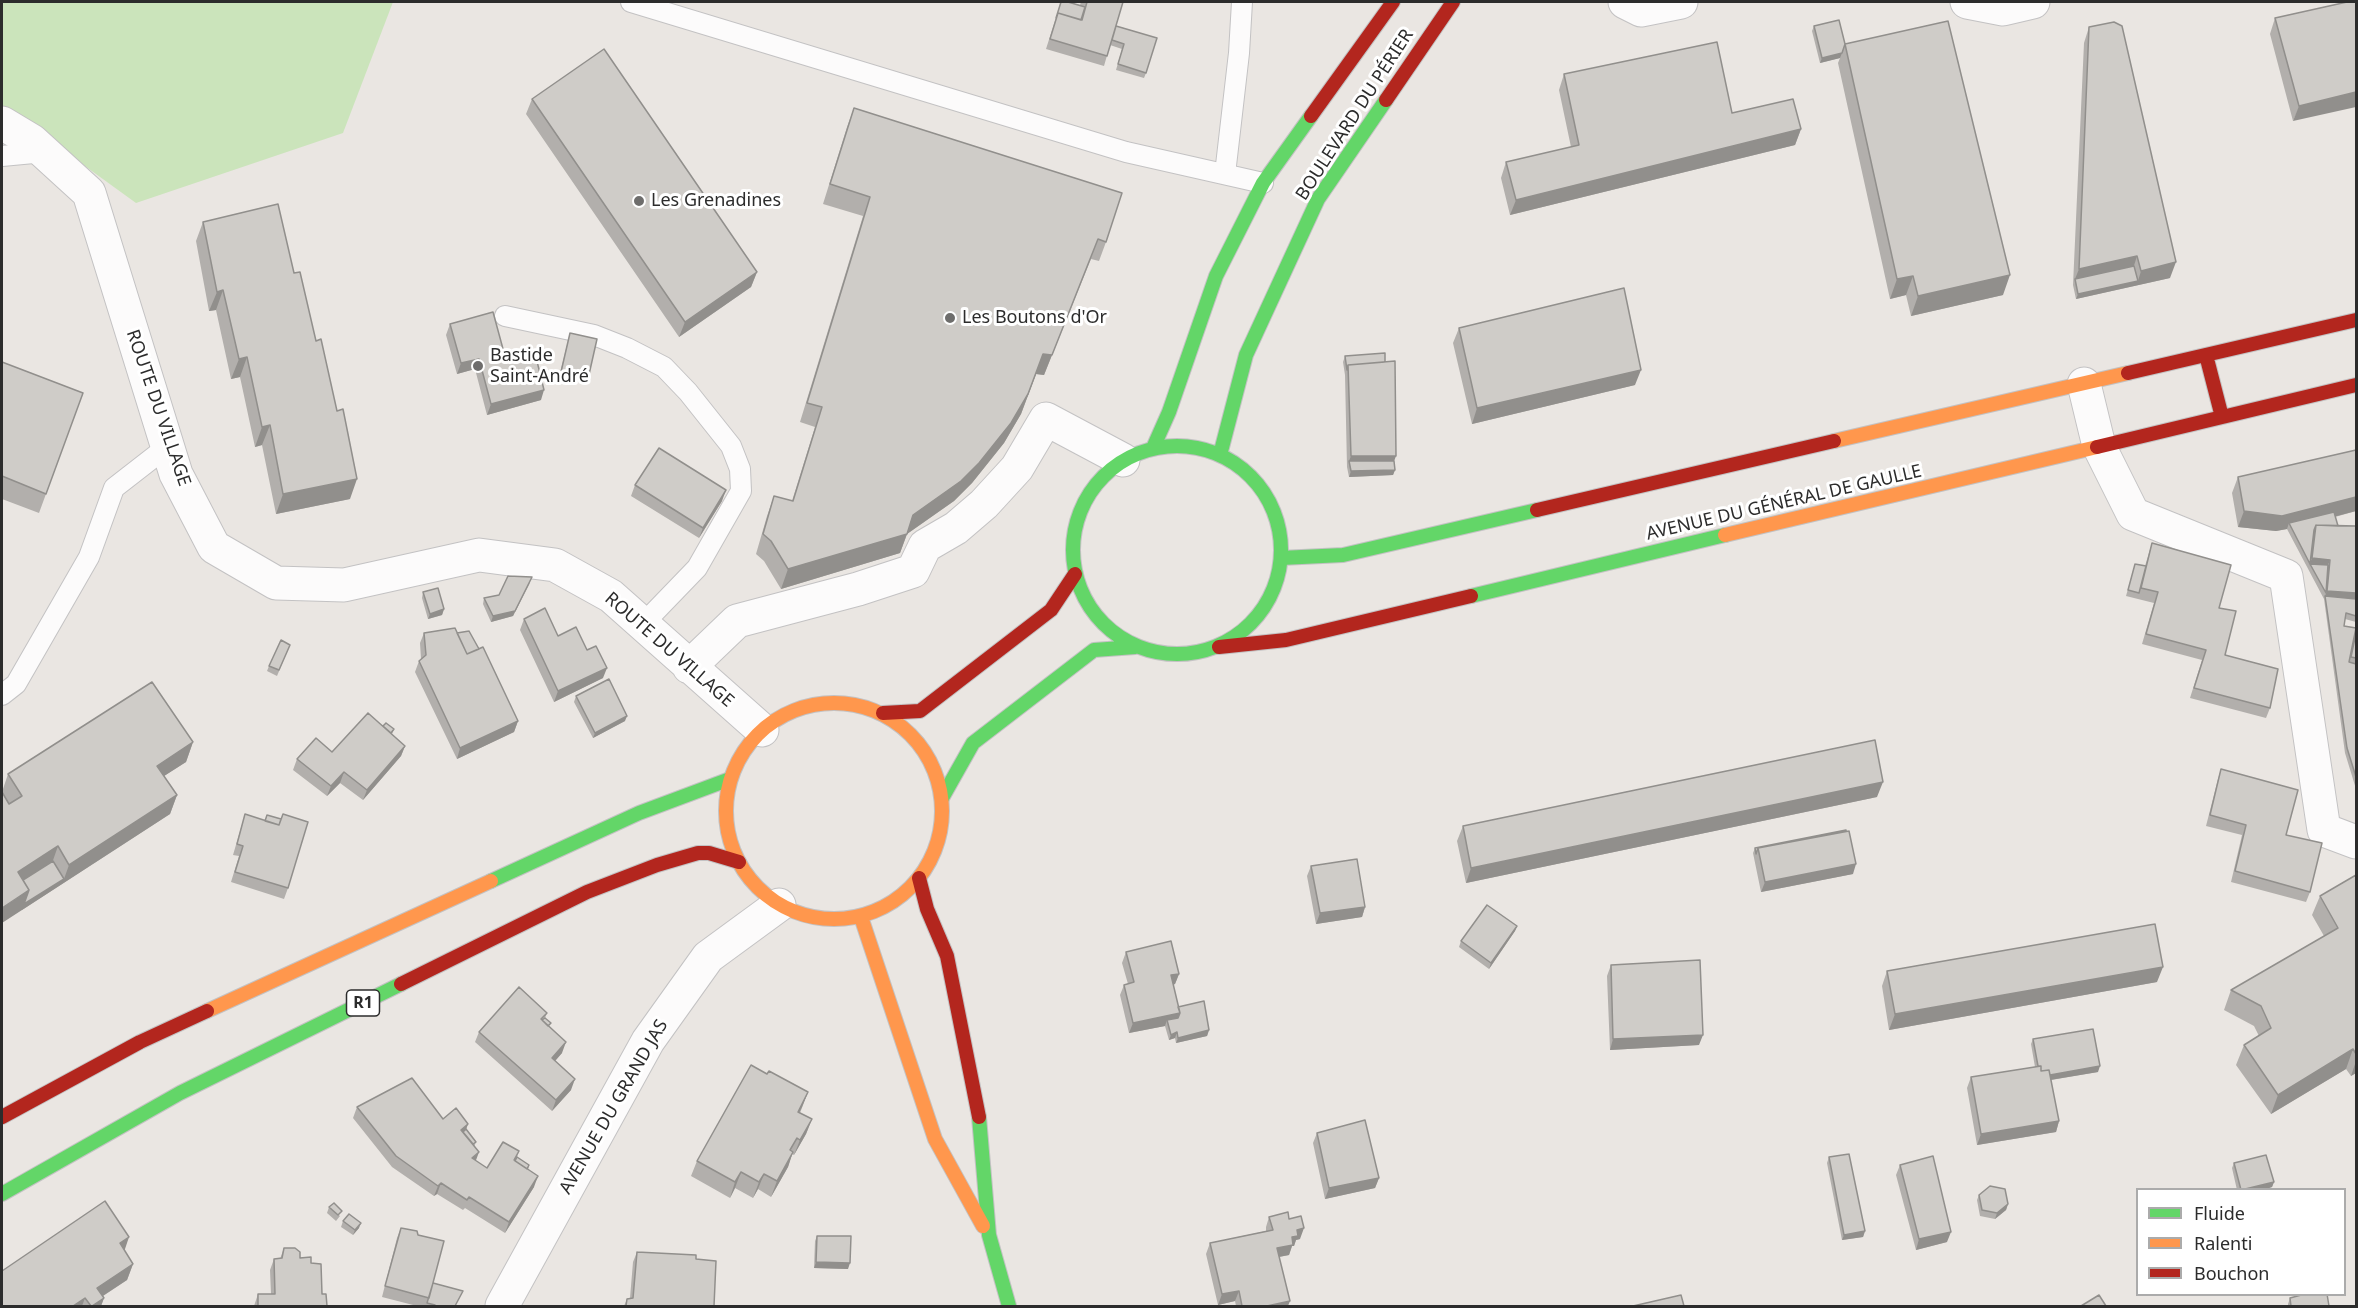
<!DOCTYPE html>
<meta charset="utf-8">
<style>
body{margin:0}
#map{position:relative;width:2358px;height:1308px;overflow:hidden;background:#eae6e2;font-family:"Noto Sans",sans-serif}
canvas{display:block}
.frame{position:absolute;inset:0;border:3px solid #2c2c2c;pointer-events:none}
.legend{position:absolute;left:2136px;top:1188px;width:210px;height:108px;box-sizing:border-box;background:#fff;border:2px solid #ababab;margin:0;padding:8px 10px;list-style:none;font-size:18px;color:#2c2c2c}
.legend li{display:flex;align-items:center;gap:12px;height:30px}
.legend b{width:30px;border:2px solid #ababab}
</style>
<div id="map">
<canvas width="2358" height="1308"></canvas>
<div class="frame"></div>
<ul class="legend">
<li><b style="height:8px;background:#63d668"></b>Fluide</li>
<li><b style="height:8px;background:#ff974d"></b>Ralenti</li>
<li><b style="height:8px;background:#b3261e"></b>Bouchon</li>
</ul>
</div>
<script>
const ctx = document.querySelector('canvas').getContext('2d');
ctx.lineJoin = 'round';
function paint(path, color) { ctx.fillStyle = color; ctx.fill(path, 'evenodd'); }
const toPath = rows => new Path2D(rows.map(r => 'M' + r).join(''));
function stroke(path, color, width, dash) { ctx.strokeStyle = color; ctx.lineWidth = width; ctx.lineCap = dash ? 'butt' : 'round'; ctx.setLineDash(dash || []); ctx.stroke(path); }
function label(font, color, halo, rows, align = 'center') {
  ctx.font = font + ' "Noto Sans",sans-serif'; ctx.lineWidth = 6; ctx.setLineDash([]); ctx.textBaseline = 'middle'; ctx.strokeStyle = halo; ctx.fillStyle = color; for (const [text, x, y, turn = 0] of rows) {
    ctx.save(); ctx.translate(x, y); ctx.rotate((+turn || 0) * Math.PI / 180); ctx.textAlign = isNaN(turn) ? turn : align; if (halo) ctx.strokeText(text, 0, 0); ctx.fillText(text, 0, 0); ctx.restore();
  }
}
const green = toPath([
 [2,2,393,2,343,133,136,203,2,106]
]);
const lane = toPath([
 [631,2,1126,152,1263,183],
 [2,156,44,152],
 [1225,174,1239,53,1242,2],
 [505,316,594,335,627,348,664,367,688,392,731,446,740,469,741,491,697,568,642,625],
 [2,695,16,684,89,557,114,488,168,446]
]);
const street = toPath([
 [1625,2,1641,10,1681,2],
 [1967,2,2003,9,2033,2],
 [2,123,32,141,89,193,176,474,214,547,276,583,344,585,479,555,555,565,611,596,762,730],
 [2084,384,2099,446,2133,514,2286,576,2324,830,2356,842],
 [689,667,737,621,858,589,913,571,925,546,956,528,984,504,1017,468,1046,419,1123,460],
 [502,1306,648,1041,708,957,779,905]
]);
const fast = toPath([
 '1073 550a104 104 0 1 1 208 0a104 104 0 1 1-208 0Z',
 [1153,448,1169,412,1216,276,1263,183,1311,116],
 [1220,455,1246,355,1318,199,1386,100],
 [1281,558,1343,555,1537,510],
 [1471,596,1725,535],
 [942,798,973,743,1094,650,1135,647],
 [491,881,639,813,730,779],
 [979,1117,989,1235,1009,1306],
 [2,1194,180,1093,401,984]
]);
const slow = toPath([
 [1834,441,2128,373],
 [1725,535,2097,447],
 '726 811a108 108 0 1 1 216 0a108 108 0 1 1-216 0Z',
 [861,917,935,1139,983,1226],
 [207,1011,491,881]
]);
const jam = toPath([
 [1386,100,1453,2],
 [1311,116,1393,2],
 [2206,355,2222,417],
 [2128,373,2356,320],
 [2097,447,2356,385],
 [1537,510,1834,441],
 [1219,647,1286,640,1471,596],
 [883,713,920,711,1051,610,1075,574],
 [919,878,927,909,947,956,979,1117],
 [401,984,587,892,657,865,698,853,709,853,739,862],
 [2,1117,140,1042,207,1011]
]);
const wall = toPath([
 [1061,2,1080,5,1081,2,1123,2,1114,32,1146,73,1144,78,1116,70,1122,49,1110,45,1104,66,1046,49],
 [2347,2,2293,121,2270,34,2275,18],
 [1814,26,1845,44,2003,295,1911,316,1906,295,1890,299,1838,63,1840,58,1820,63,1812,31],
 [2089,27,2170,278,2076,299,2073,285,2084,43],
 [1564,74,1732,113,1801,129,1795,145,1510,215,1501,178,1506,162,1571,147,1559,90],
 [532,99,757,272,751,287,679,337,526,114],
 [854,108,1106,242,1099,261,1091,259,1044,375,1036,374,1021,414,1004,443,972,483,954,501,907,534,900,553,781,589,764,561,756,554,767,516,774,496,792,501,815,427,800,422,863,216,823,204,847,127],
 [203,222,294,273,350,499,276,514,262,445,255,447,240,377,231,379,216,310,209,311,196,241],
 [450,324,541,400,487,415,475,369,457,374,446,335],
 [1459,328,1635,385,1472,424,1453,343],
 [570,333,588,379,586,384,559,377],
 [1345,356,1394,461,1395,470,1393,475,1349,477,1347,467,1345,375,1343,362],
 [2,362,83,393,39,513,2,499],
 [2356,450,2356,511,2335,517,2338,526,2356,526,2356,622,2345,619,2344,626,2356,628,2356,789,2345,753,2324,599,2287,529,2276,531,2238,527,2232,493,2238,477],
 [635,485,722,501,699,538,631,496],
 [2152,543,2219,608,2225,655,2270,708,2266,718,2190,698,2202,660,2142,644,2154,603,2126,596,2135,564,2145,566],
 [530,583,513,616,491,622,483,604,484,598,499,595],
 [423,592,444,609,442,615,428,619,422,598],
 [524,619,587,650,603,678,554,702,520,630],
 [424,633,457,633,518,721,514,732,457,759,415,672,419,661,421,659,420,643],
 [290,645,277,676,267,671,269,666],
 [576,696,625,721,593,738,574,702],
 [383,726,394,729,392,734,405,746,401,756,363,800,340,783,327,796,293,770,297,759,332,752],
 [193,742,186,762,164,776,177,795,170,814,22,910,2,792,8,774],
 [2221,769,2286,835,2310,892,2306,902,2231,882,2242,835,2206,826,2218,779],
 [1877,797,1466,883,1457,841,1463,826],
 [245,814,288,888,284,899,231,882,239,856,233,855],
 [1755,848,1853,874,1761,892,1753,853],
 [1311,866,1365,907,1362,917,1316,924,1307,876],
 [2356,875,2356,1073,2351,1076,2346,1069,2271,1114,2236,1065,2244,1045,2259,1036,2254,1026,2224,1010,2231,990,2324,936,2312,915,2320,896],
 [1517,926,1515,931,1489,969,1459,947,1461,941],
 [1126,952,1179,974,1175,984,1173,985,1178,1007,1209,1030,1207,1036,1176,1043,1175,1038,1169,1040,1165,1026,1129,1033,1120,995,1124,985,1128,984,1122,963],
 [1611,965,1699,1045,1610,1050,1607,976],
 [1887,971,2157,982,1889,1030,1882,986],
 [547,1013,545,1018,562,1053,555,1061,571,1090,552,1111,475,1042,479,1032],
 [2033,1039,2098,1072,2051,1080,2059,1121,2056,1132,1977,1145,1967,1088,1971,1077,2035,1067,2031,1044],
 [767,1074,808,1092,800,1113,812,1119,806,1134,794,1155,792,1154,788,1167,771,1197,758,1189,753,1198,735,1188,730,1198,691,1176,697,1161],
 [357,1107,468,1124,466,1129,476,1142,474,1147,476,1161,487,1168,519,1151,517,1157,529,1165,528,1170,534,1187,505,1233,465,1208,463,1210,437,1194,434,1196,392,1167,353,1118],
 [1317,1133,1379,1178,1375,1188,1325,1199,1313,1143],
 [1829,1157,1865,1231,1863,1237,1842,1240,1827,1163],
 [2234,1163,2274,1182,2272,1187,2263,1190,2237,1190,2232,1168],
 [1900,1165,1947,1242,1916,1250,1896,1175],
 [1979,1195,2008,1204,2006,1210,1995,1219,1980,1216,1977,1200],
 [329,1207,340,1216,336,1221,327,1213],
 [1269,1217,1289,1219,1300,1239,1296,1240,1294,1246,1292,1246,1289,1255,1279,1257,1288,1306,1236,1306,1235,1301,1218,1305,1206,1254,1210,1243,1266,1231,1266,1227],
 [343,1221,359,1228,353,1235,341,1227],
 [401,1228,433,1283,463,1291,455,1306,417,1306,382,1297,397,1238],
 [817,1236,848,1269,814,1268,815,1241],
 [284,1248,311,1263,327,1306,254,1306,258,1294,271,1294,270,1270,274,1259,280,1259],
 [124,1251,133,1264,127,1280,103,1296,104,1298,101,1306,2,1306],
 [637,1252,696,1259,714,1306,624,1306,627,1299,630,1298,633,1262],
 [2290,1298,2329,1306,2288,1306,2288,1304]
]);
const shadedWall = toPath([
 [1842,53,1840,58,1820,63,1822,58],
 [2356,92,2356,107,2293,121,2299,106],
 [1801,129,1795,145,1510,215,1516,200],
 [1098,239,1044,375,1036,374,1021,414,1004,443,972,483,954,501,907,534,900,553,781,589,788,569,913,515,1043,354],
 [2137,256,2132,272,2075,279,2079,269],
 [2176,262,2170,278,2076,299,2078,294,2138,281,2141,271],
 [757,272,751,287,679,337,685,322],
 [2010,275,2003,295,1911,316,1918,296],
 [1913,276,1906,295,1890,299,1897,279],
 [223,290,216,310,209,311,217,292],
 [247,357,240,377,231,379,239,359],
 [479,359,475,369,457,374,461,363],
 [1641,370,1635,385,1472,424,1477,408],
 [544,390,541,400,487,415,491,404],
 [270,425,262,445,255,447,262,427],
 [1351,456,1396,456,1392,467,1349,461],
 [1395,470,1393,475,1349,477,1351,471],
 [357,479,350,499,276,514,283,494],
 [726,490,722,501,699,538,703,528],
 [2356,497,2356,511,2291,528,2289,523,2287,529,2276,531,2238,527,2244,511],
 [2312,558,2330,560,2326,570,2310,564,2308,569],
 [532,577,513,616,491,622,493,616],
 [2327,591,2356,593,2356,604,2325,596,2323,601],
 [444,609,442,615,428,619,430,614],
 [607,668,603,678,554,702,558,691],
 [627,716,625,721,593,738,595,733],
 [518,721,514,732,457,759,460,748],
 [193,742,186,762,150,785,157,766],
 [405,746,401,756,363,800,367,790],
 [344,772,340,783,327,796,331,786],
 [1883,782,1877,797,1466,883,1471,868],
 [177,795,170,814,2,923,2,908,29,890,64,879,69,865],
 [58,846,51,866,15,889,18,872],
 [1856,864,1853,874,1761,892,1765,882],
 [1365,907,1362,917,1316,924,1320,913],
 [1517,926,1515,931,1489,969,1491,963],
 [2163,967,2157,982,1889,1030,1895,1014],
 [1179,974,1175,984,1167,986,1171,975],
 [1180,1013,1176,1023,1167,1020,1165,1026,1129,1033,1133,1023],
 [1209,1030,1207,1036,1176,1043,1178,1038],
 [1177,1032,1175,1038,1169,1040,1171,1035],
 [1703,1035,1699,1045,1610,1050,1613,1039],
 [566,1042,562,1053,548,1069,552,1058],
 [2353,1049,2346,1069,2271,1114,2278,1095],
 [2356,1061,2356,1073,2351,1076],
 [2100,1066,2098,1072,2038,1082,2040,1076],
 [575,1079,571,1090,552,1111,556,1100],
 [808,1092,802,1107,792,1127,798,1112],
 [812,1119,806,1134,794,1155,800,1140],
 [2059,1121,2056,1132,1977,1145,1981,1134],
 [468,1124,464,1135,461,1130],
 [479,1152,475,1163,472,1158],
 [793,1152,788,1167,771,1197,777,1181],
 [741,1172,735,1188,730,1198,735,1182],
 [764,1174,758,1189,753,1198,759,1182],
 [538,1176,534,1187,505,1233,509,1222],
 [1379,1178,1375,1188,1325,1199,1329,1188],
 [2274,1182,2272,1187,2263,1190,2242,1190],
 [441,1183,437,1194,434,1196,438,1186],
 [2008,1204,2006,1210,1995,1219,1997,1213],
 [361,1223,359,1228,353,1235,355,1230],
 [1304,1228,1300,1239,1296,1240,1294,1246,1292,1246,1289,1255,1273,1258,1277,1248,1292,1237,1297,1230],
 [1865,1231,1863,1237,1842,1240,1844,1235],
 [1951,1232,1947,1242,1916,1250,1919,1239],
 [129,1237,124,1252,120,1243],
 [816,1262,850,1263,848,1269,814,1268],
 [133,1264,127,1280,92,1303,97,1288],
 [1239,1291,1235,1301,1218,1305,1222,1294],
 [85,1298,82,1306,73,1306],
 [104,1298,101,1306,92,1306],
 [1290,1301,1288,1306,1267,1306]
]);
const building = toPath([
 [1061,2,1068,2,1085,7,1081,20,1058,13,1056,18,1061,2],
 [1087,2,1123,2,1107,56,1050,39,1058,13,1082,20,1087,2],
 [2347,2,2356,2,2356,92,2299,106,2275,18,2347,2],
 [1839,20,1845,44,1842,53,1822,58,1814,26,1839,20],
 [1948,21,2010,275,1918,296,1913,276,1897,279,1845,44,1948,21],
 [2114,22,2122,26,2176,262,2141,271,2137,256,2079,269,2089,27,2114,22],
 [1116,26,1157,38,1146,73,1118,64,1124,44,1112,40,1116,26],
 [1717,42,1732,113,1793,99,1801,129,1516,200,1506,162,1579,145,1564,74,1717,42],
 [604,49,757,272,685,322,532,99,604,49],
 [854,108,1122,193,1106,242,1098,239,1052,355,1043,354,1028,394,1011,423,979,463,961,481,913,515,907,534,788,569,771,541,763,534,774,496,793,501,822,407,807,403,870,197,830,184,854,108],
 [278,204,294,273,300,272,316,341,321,339,337,411,343,409,357,479,283,494,270,425,262,427,247,357,239,359,223,290,217,292,203,222,278,204],
 [2134,266,2138,281,2078,294,2075,279,2134,266],
 [1624,288,1641,370,1477,408,1459,328,1624,288],
 [493,312,506,360,535,353,544,390,491,404,479,359,461,363,450,324,493,312],
 [570,333,597,339,588,379,561,372,570,333],
 [1385,353,1385,362,1348,365,1347,370,1345,356,1385,353],
 [1395,361,1396,456,1351,456,1348,365,1395,361],
 [2,362,83,393,46,494,2,476,2,362],
 [659,448,726,490,703,528,635,485,659,448],
 [2356,450,2356,497,2282,516,2244,511,2238,477,2356,450],
 [1349,461,1394,461,1395,470,1351,471,1349,461],
 [2334,512,2338,526,2316,525,2314,530,2310,564,2289,523,2334,512],
 [2316,525,2356,526,2356,593,2327,591,2330,560,2312,558,2316,525],
 [2152,543,2231,565,2219,608,2236,611,2225,655,2278,669,2270,708,2194,688,2206,650,2146,634,2158,592,2141,588,2152,543],
 [2135,564,2146,566,2139,593,2128,590,2135,564],
 [2310,564,2328,565,2326,593,2310,564],
 [508,576,532,577,515,611,493,616,484,598,499,595,508,576],
 [438,588,444,609,430,614,423,592,438,588],
 [2325,596,2356,599,2356,616,2346,613,2344,626,2356,628,2349,662,2356,664,2356,777,2347,748,2325,596],
 [545,608,558,636,576,627,587,650,596,646,607,668,558,691,524,619,545,608],
 [455,628,467,654,483,647,518,721,460,748,419,661,426,655,424,633,455,628],
 [469,631,479,649,467,654,457,633,469,631],
 [2356,633,2356,658,2351,657,2356,633],
 [281,640,290,645,279,670,269,666,281,640],
 [609,679,627,716,595,733,576,696,609,679],
 [152,682,193,742,157,766,177,795,69,865,58,846,18,872,29,890,2,908,2,792,9,804,22,796,8,774,152,682],
 [368,713,405,746,367,790,344,772,331,786,297,759,316,738,332,752,368,713],
 [386,723,394,729,391,733,383,726,386,723],
 [1875,740,1883,782,1471,868,1463,826,1875,740],
 [2221,769,2298,790,2286,835,2322,843,2310,892,2235,871,2246,825,2210,815,2221,769],
 [245,814,279,825,283,814,308,822,288,888,235,872,243,846,237,844,245,814],
 [267,815,281,819,279,825,265,821,267,815],
 [1846,830,1846,831,1758,848,1756,854,1755,848,1846,830],
 [1849,831,1856,864,1765,882,1758,848,1849,831],
 [1357,859,1365,907,1320,913,1311,866,1357,859],
 [53,861,64,879,24,904,29,890,23,880,53,861],
 [2356,875,2356,1054,2353,1049,2278,1095,2244,1045,2271,1028,2261,1006,2231,990,2338,928,2320,896,2356,875],
 [1487,905,1517,926,1491,963,1461,941,1487,905],
 [2155,924,2163,967,1895,1014,1887,971,2155,924],
 [1171,941,1179,974,1171,975,1180,1013,1133,1023,1124,985,1134,982,1126,952,1171,941],
 [1700,960,1703,1035,1613,1039,1611,965,1700,960],
 [519,987,547,1013,541,1019,566,1042,552,1058,575,1079,556,1100,479,1032,519,987],
 [1204,1001,1209,1030,1178,1038,1177,1032,1171,1035,1167,1020,1178,1018,1180,1013,1178,1007,1204,1001],
 [545,1018,551,1023,548,1026,542,1020,545,1018],
 [2093,1029,2100,1066,2050,1075,2049,1070,2041,1071,2041,1066,2038,1066,2033,1039,2093,1029],
 [751,1065,767,1074,769,1071,808,1092,798,1112,812,1119,800,1140,797,1138,790,1150,793,1152,777,1181,764,1174,759,1182,741,1172,735,1182,697,1161,751,1065],
 [2041,1066,2041,1071,2049,1070,2059,1121,1981,1134,1971,1077,2041,1066],
 [412,1078,443,1119,456,1108,468,1124,461,1130,479,1152,472,1158,487,1168,503,1142,519,1151,514,1160,538,1176,509,1222,469,1197,467,1200,441,1183,438,1186,396,1156,357,1107,412,1078],
 [1365,1120,1379,1178,1329,1188,1317,1133,1365,1120],
 [466,1129,476,1142,473,1144,463,1132,466,1129],
 [1849,1154,1865,1231,1844,1235,1829,1157,1849,1154],
 [2266,1155,2274,1182,2241,1190,2234,1163,2266,1155],
 [1933,1156,1951,1232,1919,1239,1900,1165,1933,1156],
 [517,1157,529,1165,527,1169,515,1161,517,1157],
 [1990,1186,2005,1189,2008,1204,1997,1213,1982,1210,1979,1195,1990,1186],
 [105,1201,129,1237,120,1243,133,1264,97,1288,104,1298,92,1306,91,1306,85,1298,73,1306,2,1306,2,1271,105,1201],
 [334,1203,342,1211,338,1215,329,1207,334,1203],
 [1288,1212,1289,1219,1301,1216,1304,1228,1297,1230,1298,1236,1292,1237,1293,1245,1277,1248,1290,1301,1267,1306,1242,1306,1239,1291,1222,1294,1210,1243,1273,1230,1269,1217,1288,1212],
 [349,1214,361,1223,355,1230,343,1221,349,1214],
 [401,1228,417,1231,418,1235,444,1241,429,1298,385,1286,401,1228],
 [817,1236,851,1236,850,1263,816,1262,817,1236],
 [284,1248,295,1248,300,1252,300,1258,311,1257,311,1263,321,1264,322,1294,326,1294,327,1306,258,1306,258,1294,275,1294,274,1259,282,1258,284,1248],
 [637,1252,696,1255,696,1259,716,1261,714,1306,626,1306,627,1299,633,1298,637,1252],
 [433,1283,463,1291,455,1306,434,1306,435,1305,427,1303,433,1283],
 [2305,1294,2327,1294,2329,1306,2291,1306,2290,1298,2305,1294],
 [1681,1295,1684,1306,1633,1306,1681,1295],
 [2099,1295,2106,1306,2081,1306,2099,1295]
]);
const markers = [
 [639,201,6,"#6e6d6c"],
 [950,318,6,"#6e6d6c"],
 [478,366,6,"#6e6d6c"]
];
const shields = [
 [363,1003,33]
];
const shieldNames = [
 ["R1",363,1003]
];
const streetNames = [
 ["BOULEVARD DU PÉRIER",1355,115,-57],
 ["ROUTE DU VILLAGE",158,408,71],
 ["AVENUE DU GÉNÉRAL DE GAULLE",1784,503,-13],
 ["ROUTE DU VILLAGE",669,650,41],
 ["AVENUE DU GRAND JAS",614,1107,-60]
];
const poiNames = [
 ["Les Grenadines",651,201],
 ["Les Boutons d'Or",962,318],
 ["Bastide",490,356],
 ["Saint-André",490,377]
];
paint(green, '#cbe4bb');
stroke(lane, '#c3c2c3', 22);
stroke(street, '#c3c2c3', 35);
stroke(fast, '#c3c2c3', 16);
stroke(slow, '#c3c2c3', 16);
stroke(jam, '#c3c2c3', 16);
stroke(lane, '#fcfbfb', 20);
stroke(street, '#fcfbfb', 33);
stroke(fast, '#63d668', 14);
stroke(slow, '#ff974d', 14);
stroke(jam, '#b3261e', 14);
paint(wall, '#b2afac');
paint(shadedWall, '#918f8c');
paint(building, '#cfccc8');
stroke(building, '#918f8c', 1.5);
for (const [x, y, r, color] of markers) { const dot = new Path2D(); dot.arc(x, y, r, 0, 2 * Math.PI); ctx.fillStyle = color; ctx.fill(dot); stroke(dot, '#fff', 2); }
for (const [x, y, w] of shields) { const box = new Path2D(); box.roundRect(x - w / 2, y - 13, w, 26, 4.5); ctx.fillStyle = '#fff'; ctx.fill(box); stroke(box, '#2c2c2c', 1.5); }
label('bold 16px', '#2c2c2c', null, shieldNames);
label('18px', '#2c2c2c', '#fff', streetNames);
label('18px', '#2c2c2c', '#fff', poiNames, 'left');
</script>
